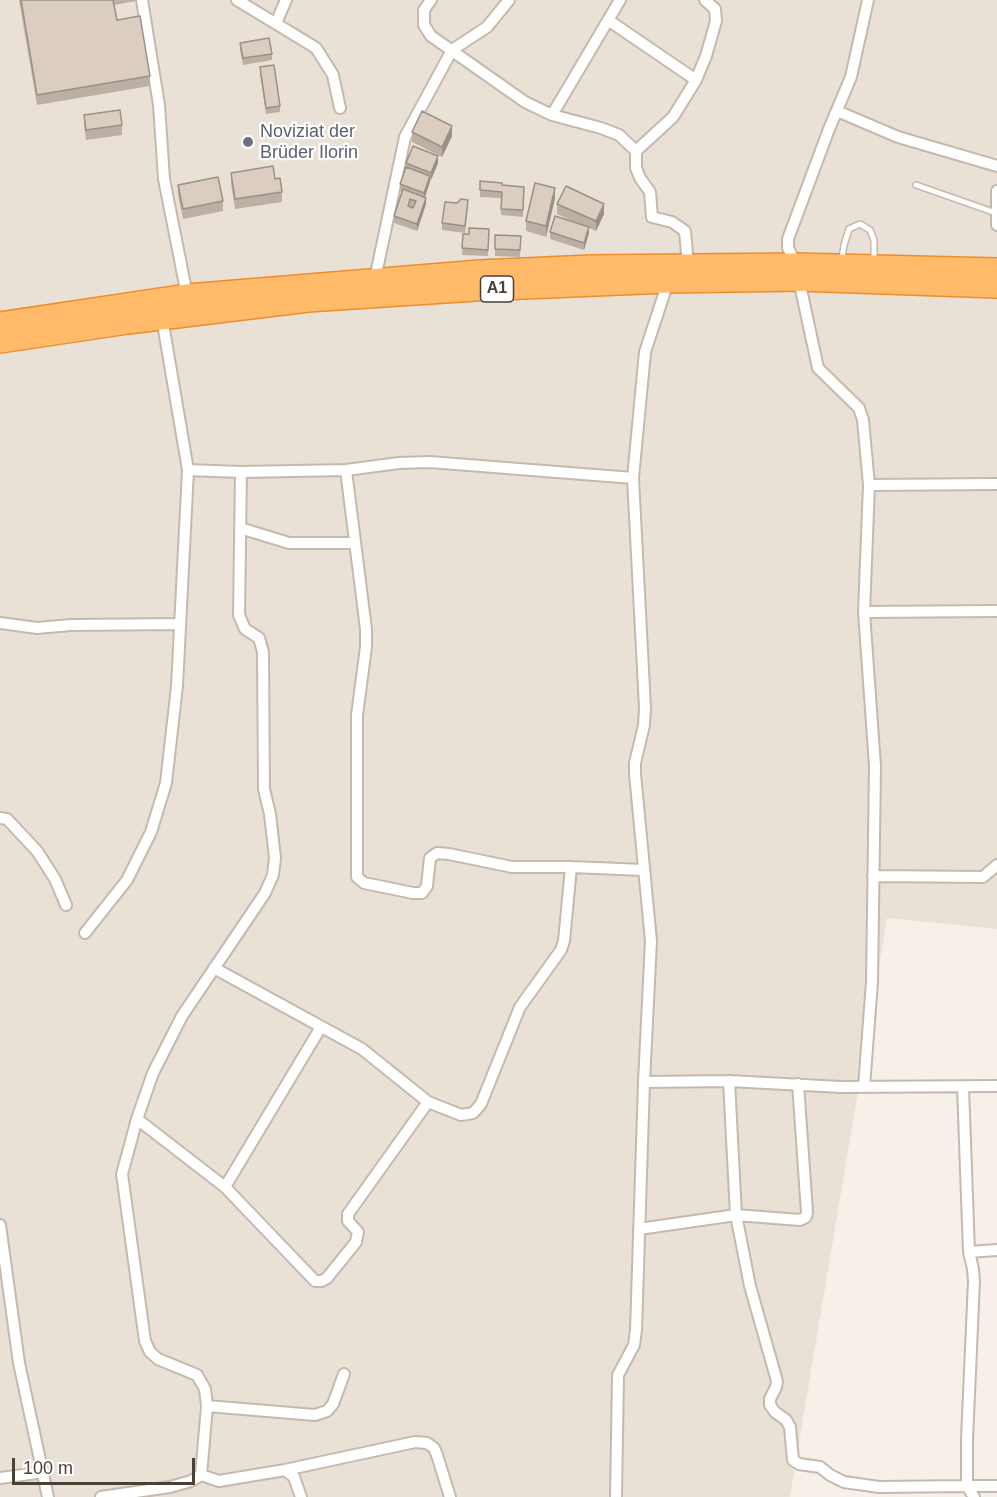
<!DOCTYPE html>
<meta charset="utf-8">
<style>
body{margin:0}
#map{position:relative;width:997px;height:1497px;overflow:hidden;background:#f6f0e9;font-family:Helvetica,sans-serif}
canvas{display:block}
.scale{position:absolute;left:12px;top:1458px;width:183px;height:27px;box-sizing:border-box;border:3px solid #4a4036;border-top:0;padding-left:8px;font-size:18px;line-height:21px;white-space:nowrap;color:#4a4036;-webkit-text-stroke:4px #fff;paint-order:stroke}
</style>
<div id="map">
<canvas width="997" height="1497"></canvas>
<div class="scale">100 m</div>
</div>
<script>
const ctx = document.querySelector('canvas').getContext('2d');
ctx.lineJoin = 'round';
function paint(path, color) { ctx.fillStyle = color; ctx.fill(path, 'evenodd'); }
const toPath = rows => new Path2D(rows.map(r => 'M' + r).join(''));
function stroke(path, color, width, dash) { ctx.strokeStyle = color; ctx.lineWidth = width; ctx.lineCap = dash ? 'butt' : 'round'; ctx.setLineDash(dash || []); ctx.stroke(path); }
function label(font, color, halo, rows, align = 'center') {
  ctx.font = font + ' Helvetica,sans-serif'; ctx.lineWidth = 4.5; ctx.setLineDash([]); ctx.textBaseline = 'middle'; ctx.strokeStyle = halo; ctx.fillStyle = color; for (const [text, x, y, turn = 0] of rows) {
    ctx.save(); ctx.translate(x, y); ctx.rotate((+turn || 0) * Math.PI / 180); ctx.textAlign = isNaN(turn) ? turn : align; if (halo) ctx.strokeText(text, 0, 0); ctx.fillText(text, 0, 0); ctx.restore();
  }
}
const residential = toPath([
 [0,0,997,0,997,929,887,918,790,1497,0,1497]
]);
const lane = toPath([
 [916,185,996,213],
 [842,259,844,245,849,229,860,224,870,230,874,240,874,260]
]);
const street = toPath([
 [142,0,159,105,164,179,187,295],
 [237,0,316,48,333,75,340,108],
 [431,0,424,10,424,25,431,36,525,102,552,115,601,128,619,135,636,151,636,168,640,178,650,192,652,217,672,222,685,231,688,265],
 [608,20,696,80],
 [276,23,286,0],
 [837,111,898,137,997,166],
 [552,115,620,0],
 [636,151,673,117,696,80,706,56,716,21,715,9,705,0],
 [997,191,997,225],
 [796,264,788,248,788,239,829,129,851,77,868,0],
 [375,279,405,137,452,50,487,27,509,0],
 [799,280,818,368,859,408,863,420,869,485,864,612,875,766,872,982,864,1087],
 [188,470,241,472,346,470,399,463,430,462,633,478],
 [346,470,366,629,366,647,357,715,357,877,364,883,413,893,422,893,427,886,430,858,437,853,449,854,512,867,571,867,644,870],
 [869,485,997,484],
 [240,528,289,543,355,543],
 [864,612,997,611],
 [0,623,37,628,71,625,180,624],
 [0,818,7,819,37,851,55,879,66,905],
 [873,876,983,877,997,865],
 [85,933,127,880,151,832,166,783,177,686,188,470,162,318],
 [214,968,362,1049,428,1102,461,1115,473,1113,481,1104,520,1007,561,950,564,941,571,867],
 [729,1081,736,1215,750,1286,777,1381,776,1387,770,1399,770,1405,775,1412,786,1420,790,1427,793,1460,799,1464,820,1467,830,1475,844,1482,879,1487,967,1486,967,1439,974,1281,973,1269,969,1252,963,1087],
 [644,1082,729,1081,841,1087,997,1086],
 [137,1119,225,1187,315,1281,322,1281,327,1278,356,1242,358,1232,348,1221,348,1214,428,1102],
 [225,1187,321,1027],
 [0,1225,19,1363,48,1497],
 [639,1229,736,1215,800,1220,806,1217,807,1212,798,1084],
 [969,1252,997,1250],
 [207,1406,315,1415,327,1411,333,1404,344,1374],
 [285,1470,415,1442,427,1443,434,1448,437,1455,450,1497],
 [201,1475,207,1406,205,1389,197,1375,158,1359,150,1352,145,1341,122,1174,137,1119,153,1073,182,1016,265,893,273,875,275,858,270,814,264,789,263,652,259,638,245,629,239,615,241,472],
 [201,1475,219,1481,285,1470,294,1477,301,1497],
 [0,1478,44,1472],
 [101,1497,170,1487,191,1481,201,1475],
 [616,1497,618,1375,634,1345,636,1330,644,1082,651,941,635,774,635,763,644,725,645,708,633,478,645,352,668,282],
 [974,1497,967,1486,997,1486]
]);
const highway = toPath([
 [0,323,187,295,480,271,591,266,796,264,997,269],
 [0,342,128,323,308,301,476,290,668,282,799,280,997,287]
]);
const wall = toPath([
 [19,0,136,0,136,1,114,5,117,20,150,76,150,86,37,105],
 [240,43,272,54,272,60,243,65,240,50],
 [260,67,280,106,280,112,266,114,260,74],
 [84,115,122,125,122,135,86,140,84,125],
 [412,132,452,136,442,157,412,142],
 [406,163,438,163,431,180,430,180,425,197,426,204,417,231,394,223,394,216,402,192,400,191,400,184,406,168],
 [231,173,275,179,282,192,282,202,235,209,231,183],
 [178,185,223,201,223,211,183,219,178,195],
 [502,185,524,187,523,217,501,215,501,198,480,197,480,190],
 [555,198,546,237,526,231,526,221],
 [557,204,604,214,596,231,589,228,589,233,584,250,550,239,550,232,577,223,557,214],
 [468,207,465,233,442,230,442,223],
 [489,229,488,256,462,255,463,234,469,234],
 [495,235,521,236,520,257,495,256]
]);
const shadedWall = toPath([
 [452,126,452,136,442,157,442,147],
 [438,156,438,163,431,180,431,173],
 [430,176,430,182,424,200,424,193],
 [555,188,555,198,546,237,546,226],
 [426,198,426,204,417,231,417,224],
 [604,204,604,214,596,231,596,221],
 [589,227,589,233,584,250,584,243]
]);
const building = toPath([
 [21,0,113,0,117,20,140,16,150,76,37,95,21,0],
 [269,38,272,54,243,58,240,43,269,38],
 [274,65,280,106,266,108,260,67,274,65],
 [120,110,122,125,86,130,84,115,120,110],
 [422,111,452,126,442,147,412,132,422,111],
 [413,146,438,156,431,173,406,163,413,146],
 [273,166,275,179,280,178,282,192,235,199,231,173,273,166],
 [406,167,430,176,424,193,400,184,406,167],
 [218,177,223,201,183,209,178,185,218,177],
 [480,181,502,183,502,185,524,187,523,210,501,209,502,192,480,190,480,181],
 [535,183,555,188,546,226,526,221,535,183],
 [566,186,604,204,596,221,557,204,566,186],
 [403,189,426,198,417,224,394,216,403,189],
 [410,199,416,201,413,208,408,206,410,199],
 [461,199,468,200,465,226,442,223,445,202,457,203,461,199],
 [555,216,589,227,584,243,550,232,555,216],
 [469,228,489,229,488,250,462,248,463,234,469,234,469,228],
 [495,235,521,236,520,250,495,249,495,235]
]);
const markers = [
 [248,142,6,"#6b7280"]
];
const shields = [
 [497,289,33]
];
const shieldNames = [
 ["A1",497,289]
];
const worshipNames = [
 ["Noviziat der",260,132],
 ["Brüder Ilorin",260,153]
];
paint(residential, '#eae1d6');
stroke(lane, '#c5b9ad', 8);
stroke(street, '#c5b9ad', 14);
stroke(highway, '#ec8d2c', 24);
stroke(lane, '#fff', 5);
stroke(street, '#fff', 10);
stroke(highway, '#ffba6a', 21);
paint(wall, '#bcb0a5');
paint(shadedWall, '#999086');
paint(building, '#dbcdc0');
stroke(building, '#999086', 1.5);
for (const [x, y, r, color] of markers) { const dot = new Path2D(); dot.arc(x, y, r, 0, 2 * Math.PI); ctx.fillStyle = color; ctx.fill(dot); stroke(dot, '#fff', 2); }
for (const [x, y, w] of shields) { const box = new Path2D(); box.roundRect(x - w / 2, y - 13, w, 26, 4.5); ctx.fillStyle = '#fff'; ctx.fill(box); stroke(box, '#4a4036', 1.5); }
label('bold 16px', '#4a4036', null, shieldNames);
label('18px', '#5b616d', '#fff', worshipNames, 'left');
</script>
